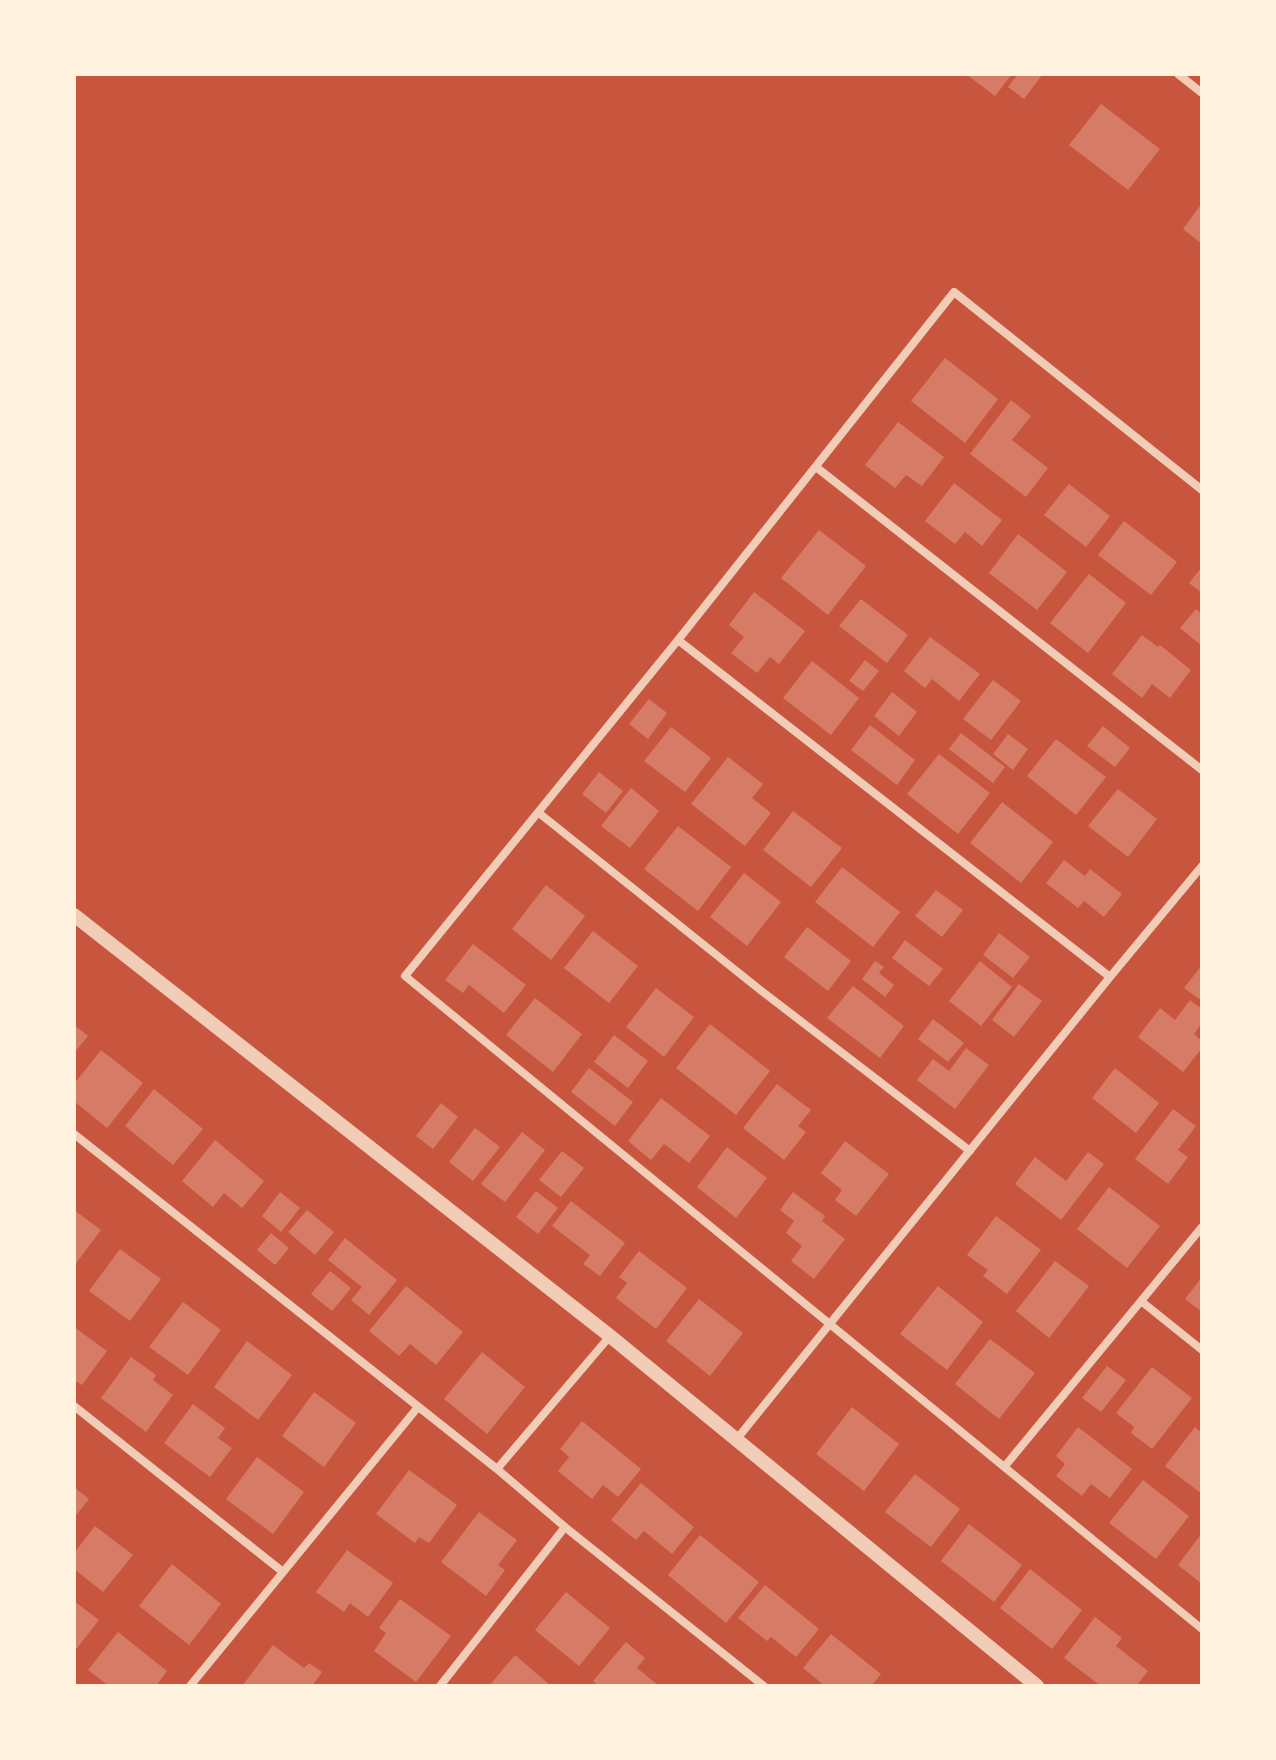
<!DOCTYPE html>
<style>
body{margin:0}
#map{position:relative;width:1276px;height:1760px;overflow:hidden;background:#c8553d;font-family:Barlow,sans-serif}
canvas{display:block}
.frame{position:absolute;inset:0;border:76px solid #fff3e0;pointer-events:none}
</style>
<div id="map">
<canvas width="1276" height="1760"></canvas>
<div class="frame"></div>
</div>
<script>
const ctx = document.querySelector('canvas').getContext('2d');
ctx.lineJoin = 'round';
function paint(path, color) { ctx.fillStyle = color; ctx.fill(path, 'evenodd'); }
const toPath = rows => new Path2D(rows.map(r => 'M' + r).join(''));
function stroke(path, color, width, dash) { ctx.strokeStyle = color; ctx.lineWidth = width; ctx.lineCap = dash ? 'butt' : 'round'; ctx.setLineDash(dash || []); ctx.stroke(path); }
const building = toPath([
 [966,74,1012,74,995,96],
 [1018,74,1042,75,1024,99,1008,87],
 [1101,104,1160,149,1128,190,1069,145],
 [1202,203,1202,244,1183,229],
 [945,358,998,399,965,443,911,401],
 [1011,400,1031,416,1012,440,1048,468,1026,497,970,454],
 [898,422,944,457,922,486,906,475,895,488,865,465],
 [954,483,1002,520,982,546,965,532,955,544,925,521],
 [1069,484,1110,516,1086,547,1044,515],
 [1124,521,1177,562,1151,595,1098,555],
 [819,530,866,566,828,615,781,578],
 [1018,534,1067,572,1037,610,989,573],
 [1202,567,1202,593,1189,583],
 [1089,574,1126,603,1088,653,1050,623],
 [754,592,805,631,779,664,770,657,757,673,731,653,744,637,729,625],
 [861,599,908,635,887,663,839,626],
 [1196,609,1202,614,1202,646,1180,628],
 [1142,635,1158,647,1160,645,1191,670,1170,698,1152,684,1142,698,1112,674],
 [930,637,980,674,959,701,932,679,925,688,904,671],
 [865,660,879,671,863,691,849,681],
 [812,661,859,698,831,735,783,698],
 [993,680,1021,701,991,740,963,719],
 [892,692,917,712,899,736,874,716],
 [649,699,667,713,648,739,629,724],
 [870,725,915,760,897,785,851,750],
 [1103,726,1130,748,1115,767,1087,746],
 [671,727,711,758,685,792,644,761],
 [961,733,1005,767,993,783,949,749],
 [1008,734,1028,749,1013,770,993,754],
 [1056,739,1106,777,1076,815,1027,776],
 [939,754,990,793,958,834,907,794],
 [728,757,763,784,752,798,771,813,745,846,691,804],
 [599,772,623,791,606,813,582,794],
 [631,788,659,811,630,848,601,826],
 [1118,789,1157,819,1128,857,1088,826],
 [1002,802,1053,842,1021,883,970,843],
 [793,811,842,848,811,887,763,850],
 [678,826,731,867,698,911,644,869],
 [1064,860,1085,876,1090,869,1122,894,1104,917,1084,901,1078,908,1046,883],
 [842,867,900,912,873,947,815,902],
 [744,873,781,902,747,946,710,917],
 [546,885,585,916,551,960,512,929],
 [936,890,963,910,942,937,915,916],
 [807,927,851,961,828,991,784,957],
 [593,931,638,966,609,1003,564,968],
 [999,933,1030,957,1013,978,983,955],
 [905,940,943,969,929,986,892,958],
 [473,944,526,985,504,1013,469,985,463,993,445,980],
 [875,961,884,967,879,973,894,985,885,997,862,979],
 [980,961,1012,987,981,1026,949,1001],
 [1202,965,1202,1001,1184,988],
 [1019,984,1042,1001,1014,1037,992,1020],
 [853,986,904,1026,880,1058,827,1018],
 [656,988,694,1017,664,1057,626,1027],
 [535,998,582,1034,553,1072,506,1035],
 [1190,1000,1202,1009,1202,1023,1194,1034,1202,1041,1202,1048,1183,1072,1138,1037,1160,1008,1175,1020],
 [933,1019,964,1043,948,1062,918,1039],
 [710,1024,770,1071,736,1115,676,1068],
 [74,1025,88,1036,74,1053],
 [614,1035,648,1061,628,1088,594,1062],
 [966,1048,989,1065,955,1109,917,1080,933,1059,949,1071],
 [101,1050,143,1083,107,1128,74,1101,74,1084],
 [589,1068,633,1102,615,1126,571,1092],
 [1115,1068,1159,1103,1136,1133,1092,1098],
 [777,1084,811,1110,798,1126,806,1132,784,1160,743,1128],
 [154,1089,203,1129,173,1165,125,1126],
 [661,1098,710,1136,689,1163,664,1144,651,1160,628,1141],
 [441,1103,458,1117,433,1149,416,1136],
 [1173,1109,1196,1126,1178,1150,1188,1157,1168,1184,1135,1159],
 [475,1128,500,1147,473,1181,449,1162],
 [522,1132,545,1150,505,1202,481,1184],
 [215,1140,264,1181,242,1208,224,1193,213,1207,182,1181],
 [845,1141,889,1174,856,1216,835,1200,842,1190,821,1173],
 [727,1147,767,1178,736,1218,697,1187],
 [562,1151,584,1168,561,1197,539,1180],
 [1088,1152,1104,1164,1061,1220,1015,1184,1035,1157,1066,1181],
 [1109,1187,1160,1226,1127,1268,1077,1229],
 [536,1191,558,1208,538,1234,516,1217],
 [280,1192,300,1208,281,1232,262,1216],
 [793,1192,825,1216,822,1221,845,1239,814,1279,791,1261,802,1246,786,1233,794,1221,780,1210],
 [571,1201,625,1243,600,1276,583,1264,590,1255,552,1226],
 [74,1210,101,1230,74,1266],
 [307,1210,334,1232,315,1255,288,1232],
 [996,1216,1041,1250,1007,1294,983,1276,988,1270,967,1255],
 [271,1233,289,1248,275,1265,257,1250],
 [345,1238,397,1280,369,1315,351,1300,362,1287,328,1260],
 [120,1249,161,1279,130,1321,89,1291],
 [639,1251,687,1288,656,1329,616,1298,627,1283,619,1277],
 [1055,1261,1089,1286,1049,1338,1016,1311],
 [330,1271,351,1288,332,1311,311,1294],
 [1202,1277,1202,1312,1185,1299],
 [406,1286,463,1332,436,1365,410,1344,399,1356,369,1331],
 [938,1286,983,1322,947,1370,900,1334],
 [699,1299,743,1333,710,1376,666,1341],
 [183,1302,221,1330,188,1375,149,1347],
 [74,1327,107,1351,82,1385,74,1380],
 [990,1339,1035,1373,999,1419,955,1384],
 [247,1341,292,1375,258,1420,214,1387],
 [482,1352,525,1387,487,1434,444,1399],
 [131,1357,156,1375,153,1380,173,1395,146,1432,101,1398],
 [1107,1366,1126,1380,1101,1412,1082,1398],
 [1152,1367,1192,1398,1152,1449,1131,1433,1134,1427,1116,1413],
 [314,1392,356,1423,324,1467,282,1436],
 [193,1404,225,1428,218,1438,232,1448,210,1477,164,1443],
 [852,1407,899,1444,864,1491,816,1454],
 [582,1421,641,1469,618,1497,603,1485,592,1499,558,1471,569,1457,560,1449],
 [1078,1427,1132,1469,1110,1498,1091,1484,1082,1496,1056,1476,1065,1464,1056,1456],
 [1195,1427,1202,1433,1202,1494,1165,1466],
 [257,1457,304,1492,273,1534,226,1499],
 [409,1470,457,1505,429,1543,419,1537,415,1543,376,1514],
 [915,1474,960,1509,931,1547,885,1512],
 [1143,1480,1189,1516,1156,1559,1109,1523],
 [641,1483,694,1527,672,1554,644,1531,636,1540,611,1520],
 [74,1487,89,1499,74,1518],
 [479,1512,517,1540,498,1565,505,1570,486,1596,441,1562],
 [969,1524,1022,1565,994,1602,941,1561],
 [95,1526,133,1555,103,1592,74,1569,74,1553],
 [1202,1533,1202,1584,1178,1565],
 [700,1535,759,1582,726,1623,668,1575],
 [347,1550,393,1583,368,1617,350,1603,344,1612,316,1592],
 [172,1564,221,1604,189,1645,139,1606],
 [1030,1569,1082,1610,1052,1649,1000,1608],
 [765,1585,819,1629,796,1657,771,1637,767,1641,738,1618],
 [566,1592,610,1628,579,1666,535,1630],
 [400,1599,451,1636,416,1682,374,1651,386,1633,379,1628],
 [74,1601,99,1620,74,1652],
 [1095,1617,1122,1638,1116,1646,1148,1671,1136,1686,1101,1686,1064,1658],
 [118,1632,167,1671,156,1686,109,1686,88,1670],
 [831,1634,881,1674,871,1686,825,1686,803,1668],
 [626,1642,645,1658,637,1668,659,1686,599,1686,593,1681],
 [273,1645,304,1668,309,1663,322,1672,312,1686,242,1686],
 [515,1655,551,1686,489,1686]
]);
const minor = toPath([
 [1178,74,1202,93],
 [816,467,1202,770],
 [1202,490,954,292,678,640,405,976,1202,1629],
 [678,640,1110,977],
 [539,813,759,989,970,1151],
 [74,1134,497,1469,565,1527,764,1686],
 [1141,1301,1202,1350],
 [74,1406,283,1572],
 [736,1440,1110,977,1202,866],
 [1005,1466,1202,1227],
 [497,1469,610,1336],
 [190,1686,418,1407],
 [440,1686,565,1527]
]);
const tertiary = toPath([
 [74,915,610,1336,1037,1686]
]);
paint(building, '#d67c66');
stroke(minor, '#f1ccb7', 8);
stroke(tertiary, '#f1ccb7', 14);
</script>
